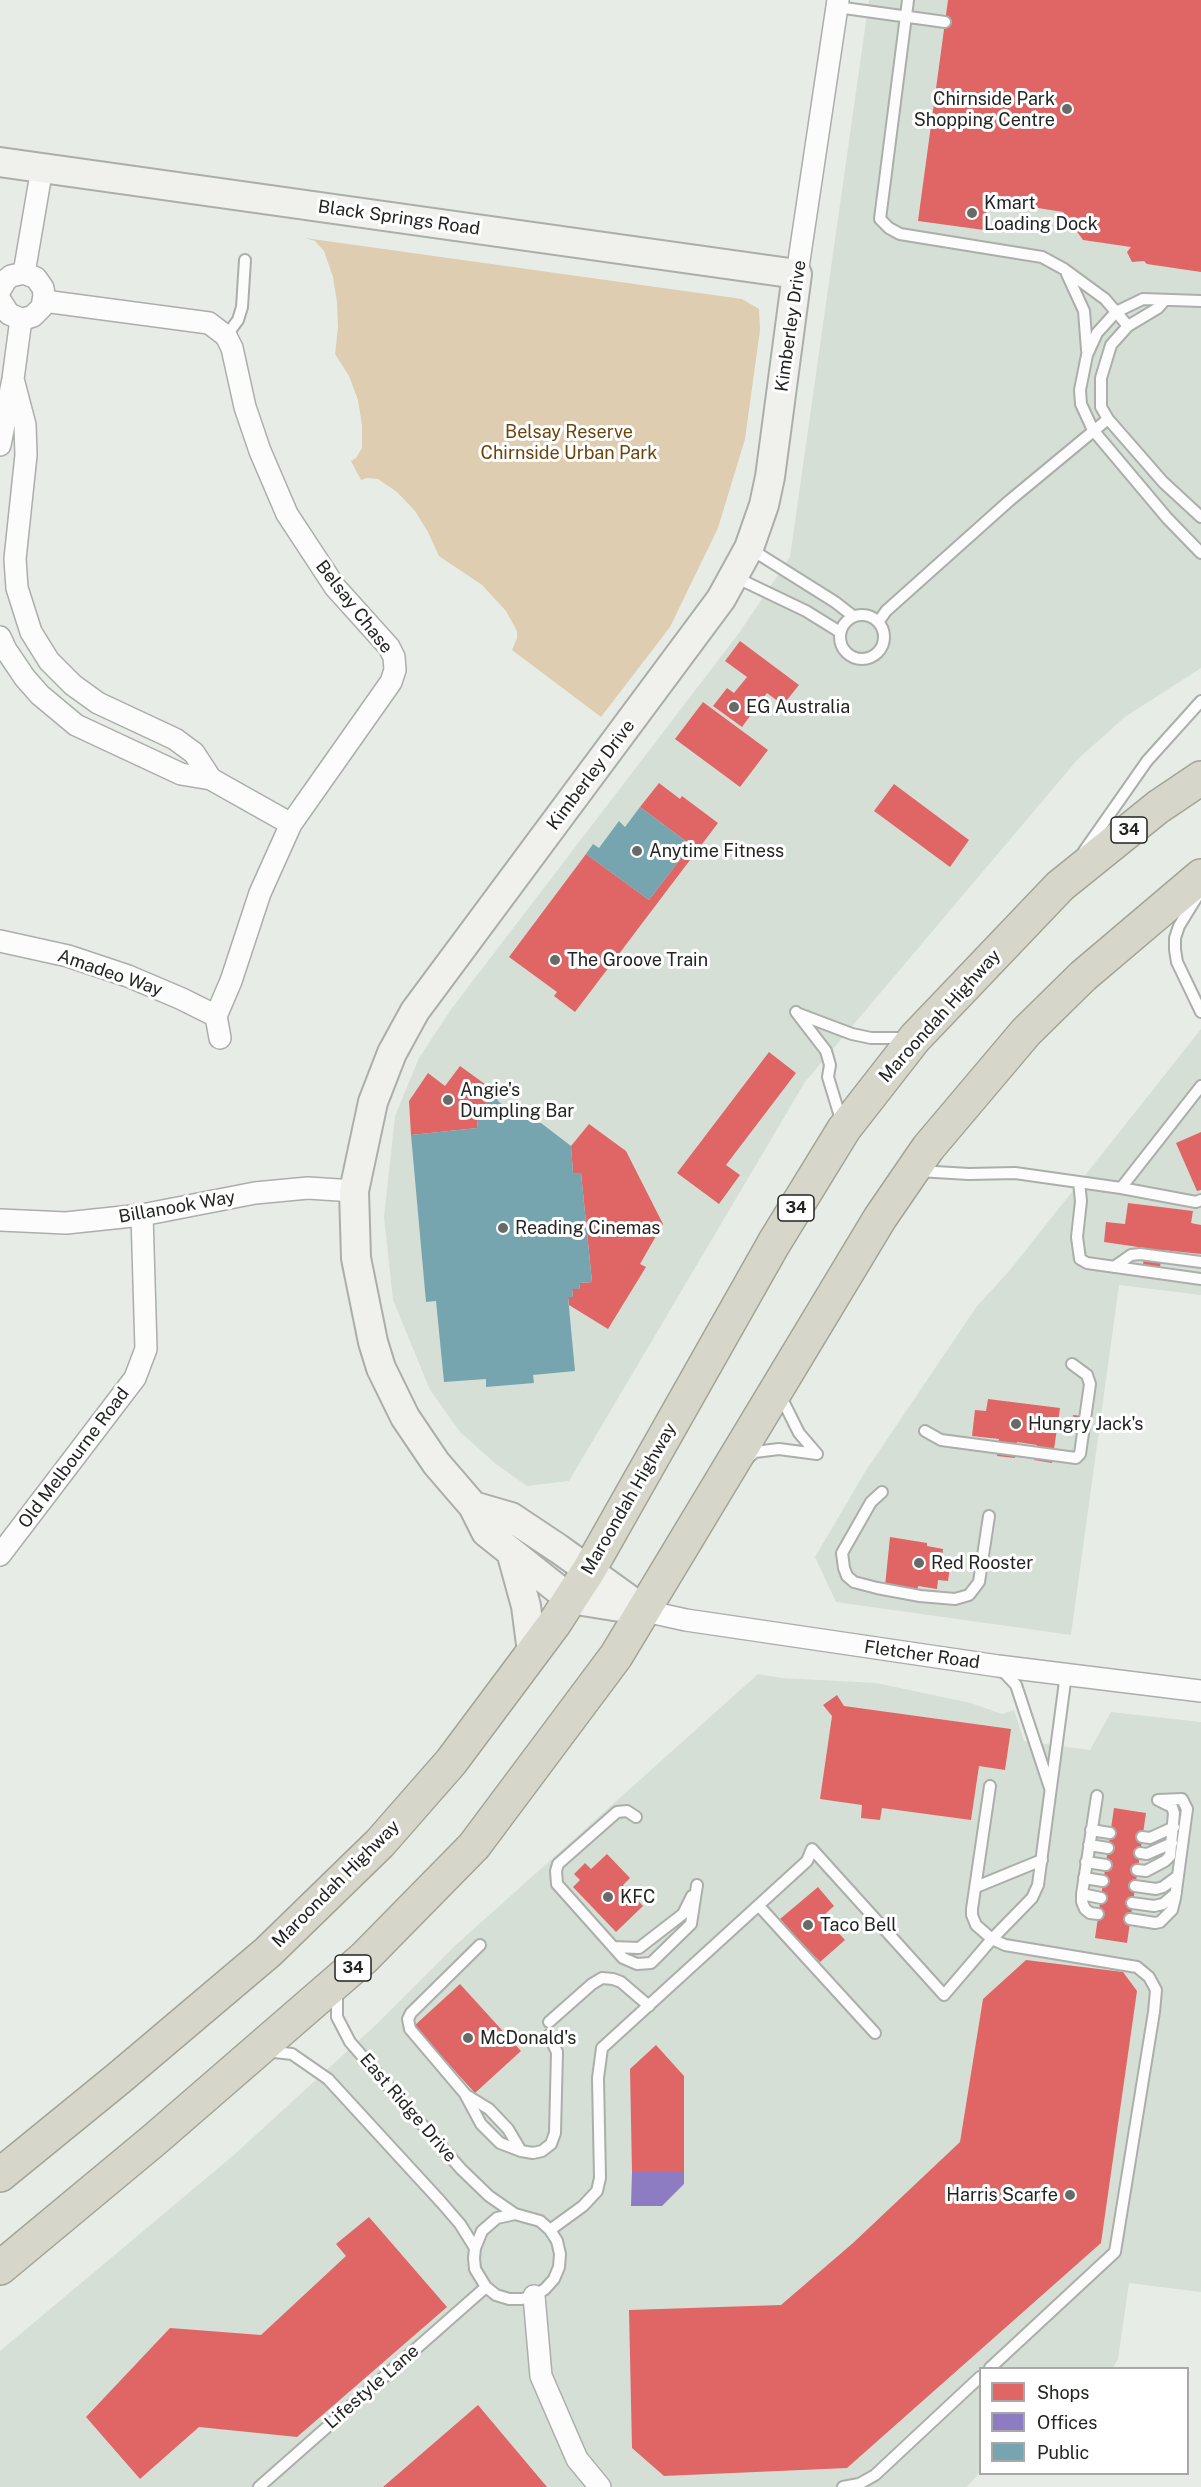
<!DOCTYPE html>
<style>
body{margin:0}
#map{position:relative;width:1201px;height:2487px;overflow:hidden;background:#e7ece7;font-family:"Public Sans",sans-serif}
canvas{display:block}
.legend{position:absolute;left:979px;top:2367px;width:210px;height:108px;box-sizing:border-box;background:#fff;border:2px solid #a7a8a7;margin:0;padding:8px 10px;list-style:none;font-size:18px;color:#222522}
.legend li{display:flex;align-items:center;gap:12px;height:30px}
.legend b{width:30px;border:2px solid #a7a8a7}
</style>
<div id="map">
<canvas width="1201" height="2487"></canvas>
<ul class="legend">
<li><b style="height:16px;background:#e06666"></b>Shops</li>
<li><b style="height:16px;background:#8e7cc3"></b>Offices</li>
<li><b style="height:16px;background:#76a5af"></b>Public</li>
</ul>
</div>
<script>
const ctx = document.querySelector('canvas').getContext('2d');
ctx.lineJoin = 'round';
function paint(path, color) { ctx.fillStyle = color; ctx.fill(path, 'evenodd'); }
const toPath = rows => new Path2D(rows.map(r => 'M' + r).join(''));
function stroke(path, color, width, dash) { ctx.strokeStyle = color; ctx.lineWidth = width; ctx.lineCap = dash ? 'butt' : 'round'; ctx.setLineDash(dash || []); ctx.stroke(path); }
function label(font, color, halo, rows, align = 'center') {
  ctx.font = font + ' "Public Sans",sans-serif'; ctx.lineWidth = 6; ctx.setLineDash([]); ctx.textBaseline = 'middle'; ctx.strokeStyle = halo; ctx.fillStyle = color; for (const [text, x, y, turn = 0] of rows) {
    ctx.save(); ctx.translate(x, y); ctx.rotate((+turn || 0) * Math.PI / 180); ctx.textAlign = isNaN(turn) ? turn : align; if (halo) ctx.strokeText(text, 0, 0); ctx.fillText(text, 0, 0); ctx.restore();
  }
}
const built = toPath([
 [869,0,1201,0,1201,668,1125,717,1078,759,805,1082,569,1481,527,1486,496,1464,460,1432,430,1390,393,1300,384,1217,395,1116,419,1058,452,1008,739,633,790,557],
 [1201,1029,1201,1295,1119,1285,1071,1635,836,1602,815,1557,865,1472,977,1306,1010,1270],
 [758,1674,782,1678,876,1683,971,1703,1002,1714,1014,1710,1024,1741,1090,1750,1111,1712,1201,1722,1201,2292,1129,2283,1118,2359,1113,2368,980,2368,980,2472,967,2487,0,2487,0,2351,235,2154,379,2022,458,1943]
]);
const green = toPath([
 [305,238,742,299,759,309,760,330,745,439,718,528,670,627,601,717,512,650,517,638,517,631,506,611,482,585,439,556,428,532,415,511,397,492,378,479,367,478,361,480,351,461,356,458,362,448,362,425,358,400,349,376,335,354,338,327,337,302,333,277,324,251,315,241]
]);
const shops = toPath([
 [948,0,1201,0,1201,272,1147,264,1144,261,1132,262,1127,252,1131,247,1083,240,1063,212,988,200,984,230,918,221],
 [740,641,799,685,783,705,767,693,742,727,713,706,727,688,734,693,747,677,725,661],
 [703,702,768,750,740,787,675,739],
 [659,783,680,799,682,796,718,823,575,1012,554,996,557,992,509,957,586,854,649,900,691,845,640,807],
 [894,784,969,840,950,867,874,811],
 [769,1052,796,1073,726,1165,740,1175,719,1204,677,1173],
 [460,1066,489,1087,495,1096,479,1109,477,1128,411,1135,409,1101,428,1073,445,1086],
 [589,1124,626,1151,663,1224,640,1264,646,1267,608,1329,569,1305,568,1297,573,1297,572,1289,580,1289,579,1283,592,1282,581,1173,573,1173,571,1146],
 [1201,1132,1201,1190,1197,1191,1176,1143],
 [1128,1203,1193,1211,1191,1223,1201,1225,1201,1254,1163,1250,1160,1267,1143,1265,1145,1248,1104,1242,1106,1222,1125,1224],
 [988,1399,1060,1408,1052,1463,1034,1460,1037,1445,1017,1442,1015,1458,997,1456,999,1439,972,1436,975,1410,986,1411],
 [1073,1415,1083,1416,1081,1431,1071,1429],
 [890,1537,927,1543,927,1546,943,1549,942,1559,951,1560,948,1581,938,1580,937,1589,918,1586,916,1601,884,1596],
 [837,1695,844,1706,1011,1729,1005,1770,979,1766,971,1820,882,1808,880,1820,861,1818,862,1805,820,1799,832,1716,823,1705],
 [1114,1808,1146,1813,1127,1943,1095,1938],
 [607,1854,630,1878,623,1885,643,1906,616,1932,573,1887,580,1880,574,1874,585,1863,591,1869],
 [818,1887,834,1906,823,1916,845,1940,820,1962,800,1941,790,1950,780,1939,790,1930,780,1919],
 [1026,1960,1123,1972,1137,1991,1101,2243,847,2468,664,2476,632,2448,629,2310,781,2305,853,2243,960,2142,983,1999],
 [460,1984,521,2051,475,2093,414,2026],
 [656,2045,684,2076,684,2172,632,2172,630,2069],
 [369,2217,447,2307,297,2437,199,2427,140,2479,86,2417,170,2328,261,2335,346,2256,336,2244],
 [478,2405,547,2487,383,2487]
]);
const offices = toPath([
 [632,2172,684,2172,684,2184,662,2206,631,2206]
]);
const public = toPath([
 [640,807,691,845,649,900,586,854,593,844,599,848,619,821,625,827],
 [495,1096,499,1102,523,1119,541,1123,571,1146,573,1173,581,1173,592,1282,579,1283,580,1289,572,1289,573,1297,568,1297,575,1371,533,1375,534,1383,486,1387,486,1379,444,1382,436,1301,426,1302,411,1135,477,1128,479,1109]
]);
const lane = toPath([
 [908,0,880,219,889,228,900,234,1042,257,1064,269,1105,299,1128,326],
 [837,7,945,22],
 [1067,274,1084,311,1087,350],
 [1164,301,1158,308,1128,326,1111,345,1101,378,1101,407,1108,419,1163,482,1201,517],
 [1201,301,1143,299,1116,312,1097,333,1087,355,1080,390,1081,404,1093,430,1167,518,1201,553],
 [226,336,238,320,242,307,245,260],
 [749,548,835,602,853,616],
 [735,577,806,611,840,632],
 '840 637a22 22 0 1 1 44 0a22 22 0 1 1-44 0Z',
 [879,621,886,611,1009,501,1108,419],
 [1084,851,1147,761,1201,701],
 [1198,895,1179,926,1175,938,1175,950,1177,962,1201,1012],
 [796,1012,826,1051,830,1065,828,1077,842,1123],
 [799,1014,852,1034,871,1038,908,1038],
 [918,1171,969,1174,1015,1173,1121,1188,1201,1086],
 [1079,1182,1081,1201,1077,1237,1080,1259,1087,1263,1201,1279],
 [1121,1188,1196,1202,1201,1200],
 [1114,1267,1131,1255,1140,1254,1201,1262],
 [780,1395,799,1433,817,1454],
 [925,1431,941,1440,1076,1458,1080,1454,1090,1384,1087,1375,1072,1364],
 [748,1458,755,1452,779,1449,817,1454],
 [882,1492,871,1502,842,1553,844,1568,847,1576,854,1582,877,1588,920,1596,955,1599,969,1595,979,1582,989,1516],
 [1000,1668,1016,1685,1050,1788],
 [1097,1796,1082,1894,1082,1902,1085,1909,1090,1913,1098,1914],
 [636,1817,627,1811,617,1812,558,1864,556,1871,557,1884,623,1958,637,1964,651,1963,691,1924,697,1885],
 [1091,1830,1110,1833],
 [1142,1837,1150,1838,1174,1827],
 [1089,1845,1108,1848],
 [1140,1853,1147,1854,1172,1843],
 [1086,1862,1106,1865],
 [1137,1870,1146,1871,1165,1861,1170,1856,1174,1813,1172,1807,1158,1800],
 [1084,1878,1103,1881],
 [1135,1886,1156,1889,1163,1887,1178,1876],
 [976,1887,1042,1860],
 [1082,1894,1101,1898],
 [1132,1903,1154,1906,1163,1904,1176,1893],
 [759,1906,875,2033],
 [1130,1919,1155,1923,1160,1922,1172,1910,1175,1898,1187,1809,1182,1799,1158,1800],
 [480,1945,411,2013,408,2019,410,2029,466,2095,489,2109,508,2129,521,2151,533,2153,542,2151,551,2144,555,2133,557,2052,549,2035],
 [613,1947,639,1948,683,1914,692,1896],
 [337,1990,337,2017,350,2042,461,2169,489,2196,515,2214,540,2221,550,2230,557,2241,560,2254,559,2267,554,2279,545,2289,534,2296,522,2299,509,2299,496,2295,486,2287,475,2269,474,2258,475,2248,482,2231,497,2218,515,2214],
 [549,2022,592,1984,602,1978,613,1979,621,1982,649,2006],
 [266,2051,292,2054,328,2079,441,2202,460,2224,475,2248],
 [466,2096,481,2124,500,2143,521,2151],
 [550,2230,583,2206,597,2191,600,2178,598,2078,602,2048,807,1861,812,1849,944,1995,992,1939,1032,1898,1038,1885,1066,1674],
 [990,2368,1115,2252,1154,2012,1156,1990,1149,1977,1137,1967,1005,1945,992,1939,976,1925,972,1915,972,1909,990,1786],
 [259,2487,486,2287],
 [843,2487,859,2484,875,2475,980,2377]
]);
const street = toPath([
 [24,273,42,168],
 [797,274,838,0],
 [0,290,6,280,11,276,24,273,36,278,43,288,44,295,42,307,33,316,27,318,21,319,9,314,0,300],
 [44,301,209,323,226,336,232,348,245,407,260,451,287,514,335,587,389,647,394,657,395,670,391,682,291,824,260,893,231,981,216,1016,220,1038],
 [13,379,25,425,26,455,15,559,17,588,31,632,49,661,73,685,98,703,175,739,194,753,211,779],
 [0,445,13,379,21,319],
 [0,637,6,650,25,678,40,695,76,725,181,774,211,779,291,824],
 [0,941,68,956,128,976,182,999,216,1016],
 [0,1220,66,1223,142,1215,255,1193,308,1188,354,1191],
 [0,1555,135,1378,146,1349,142,1215],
 [645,1611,686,1620,998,1666,1201,1691],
 [534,2296,541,2376,577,2459,600,2487]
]);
const secondary = toPath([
 [0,162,797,274,770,477,764,505,749,548,721,599,415,1011,392,1053,373,1102,354,1191,356,1258,373,1342,381,1368,405,1417,436,1463,473,1506,486,1532,570,1599,645,1611],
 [473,1506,511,1517,559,1549,641,1608],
 [512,1555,526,1606,532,1652]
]);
const highway = toPath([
 [0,2175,119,2078,268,1952,380,1843,451,1762,554,1624,589,1570,774,1243,844,1129,915,1038,1060,886,1158,807,1201,778],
 [0,2268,154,2140,364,1958,474,1846,616,1656,880,1218,928,1148,1026,1032,1083,976,1201,876]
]);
const markers = [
 [1067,109,6,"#676b67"],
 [972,213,6,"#676b67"],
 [734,707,6,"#676b67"],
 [637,851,6,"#676b67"],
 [555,960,6,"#676b67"],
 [448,1100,6,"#676b67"],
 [503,1228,6,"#676b67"],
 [1016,1424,6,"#676b67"],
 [919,1563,6,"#676b67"],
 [608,1897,6,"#676b67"],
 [808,1925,6,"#676b67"],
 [468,2038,6,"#676b67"],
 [1070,2195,6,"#676b67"]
];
const shields = [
 [1129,830,36],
 [796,1208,36],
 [353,1968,36]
];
const shieldNames = [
 ["34",1129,830],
 ["34",796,1208],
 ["34",353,1968]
];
const poiNames = [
 ["Chirnside Park",1055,99,"right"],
 ["Shopping Centre",1055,120,"right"],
 ["Kmart",984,203],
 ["Loading Dock",984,224],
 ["EG Australia",746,707],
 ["Anytime Fitness",649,851],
 ["The Groove Train",567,960],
 ["Angie's",460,1090],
 ["Dumpling Bar",460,1111],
 ["Reading Cinemas",515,1228],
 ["Hungry Jack's",1028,1424],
 ["Red Rooster",931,1563],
 ["KFC",620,1897],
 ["Taco Bell",820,1925],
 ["McDonald's",480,2038],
 ["Harris Scarfe",1058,2195,"right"]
];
const streetNames = [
 ["Black Springs Road",399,218,8],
 ["Kimberley Drive",791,326,-82],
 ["Belsay Chase",354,607,52],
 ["Kimberley Drive",591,775,-53],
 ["Amadeo Way",110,973,19],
 ["Maroondah Highway",940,1016,-48],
 ["Billanook Way",177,1207,-10],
 ["Old Melbourne Road",74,1458,-53],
 ["Maroondah Highway",629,1499,-60],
 ["Fletcher Road",922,1655,8],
 ["Maroondah Highway",336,1884,-45],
 ["East Ridge Drive",408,2108,49],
 ["Lifestyle Lane",372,2387,-41]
];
const parkNames = [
 ["Belsay Reserve",569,432],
 ["Chirnside Urban Park",569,453]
];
paint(built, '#d6dfd6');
paint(green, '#dfcdb1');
paint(shops, '#e06666');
paint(offices, '#8e7cc3');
paint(public, '#76a5af');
stroke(lane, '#abaeab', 14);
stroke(street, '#abaeab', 24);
stroke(secondary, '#abaeab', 32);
stroke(highway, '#a3a495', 36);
stroke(lane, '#fbfcfb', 10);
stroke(street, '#fbfcfb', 21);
stroke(secondary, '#f0f1ec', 28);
stroke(highway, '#d6d7ca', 33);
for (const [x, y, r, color] of markers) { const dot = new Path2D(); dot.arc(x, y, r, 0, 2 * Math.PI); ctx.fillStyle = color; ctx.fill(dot); stroke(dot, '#fff', 2); }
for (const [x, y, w] of shields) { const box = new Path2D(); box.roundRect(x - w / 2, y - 13, w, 26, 4.5); ctx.fillStyle = '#fff'; ctx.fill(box); stroke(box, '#222522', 1.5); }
label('bold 16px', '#222522', null, shieldNames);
label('18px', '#222522', '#fff', poiNames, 'left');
label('18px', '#222522', '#fff', streetNames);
label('18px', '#6a450b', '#fff', parkNames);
</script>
